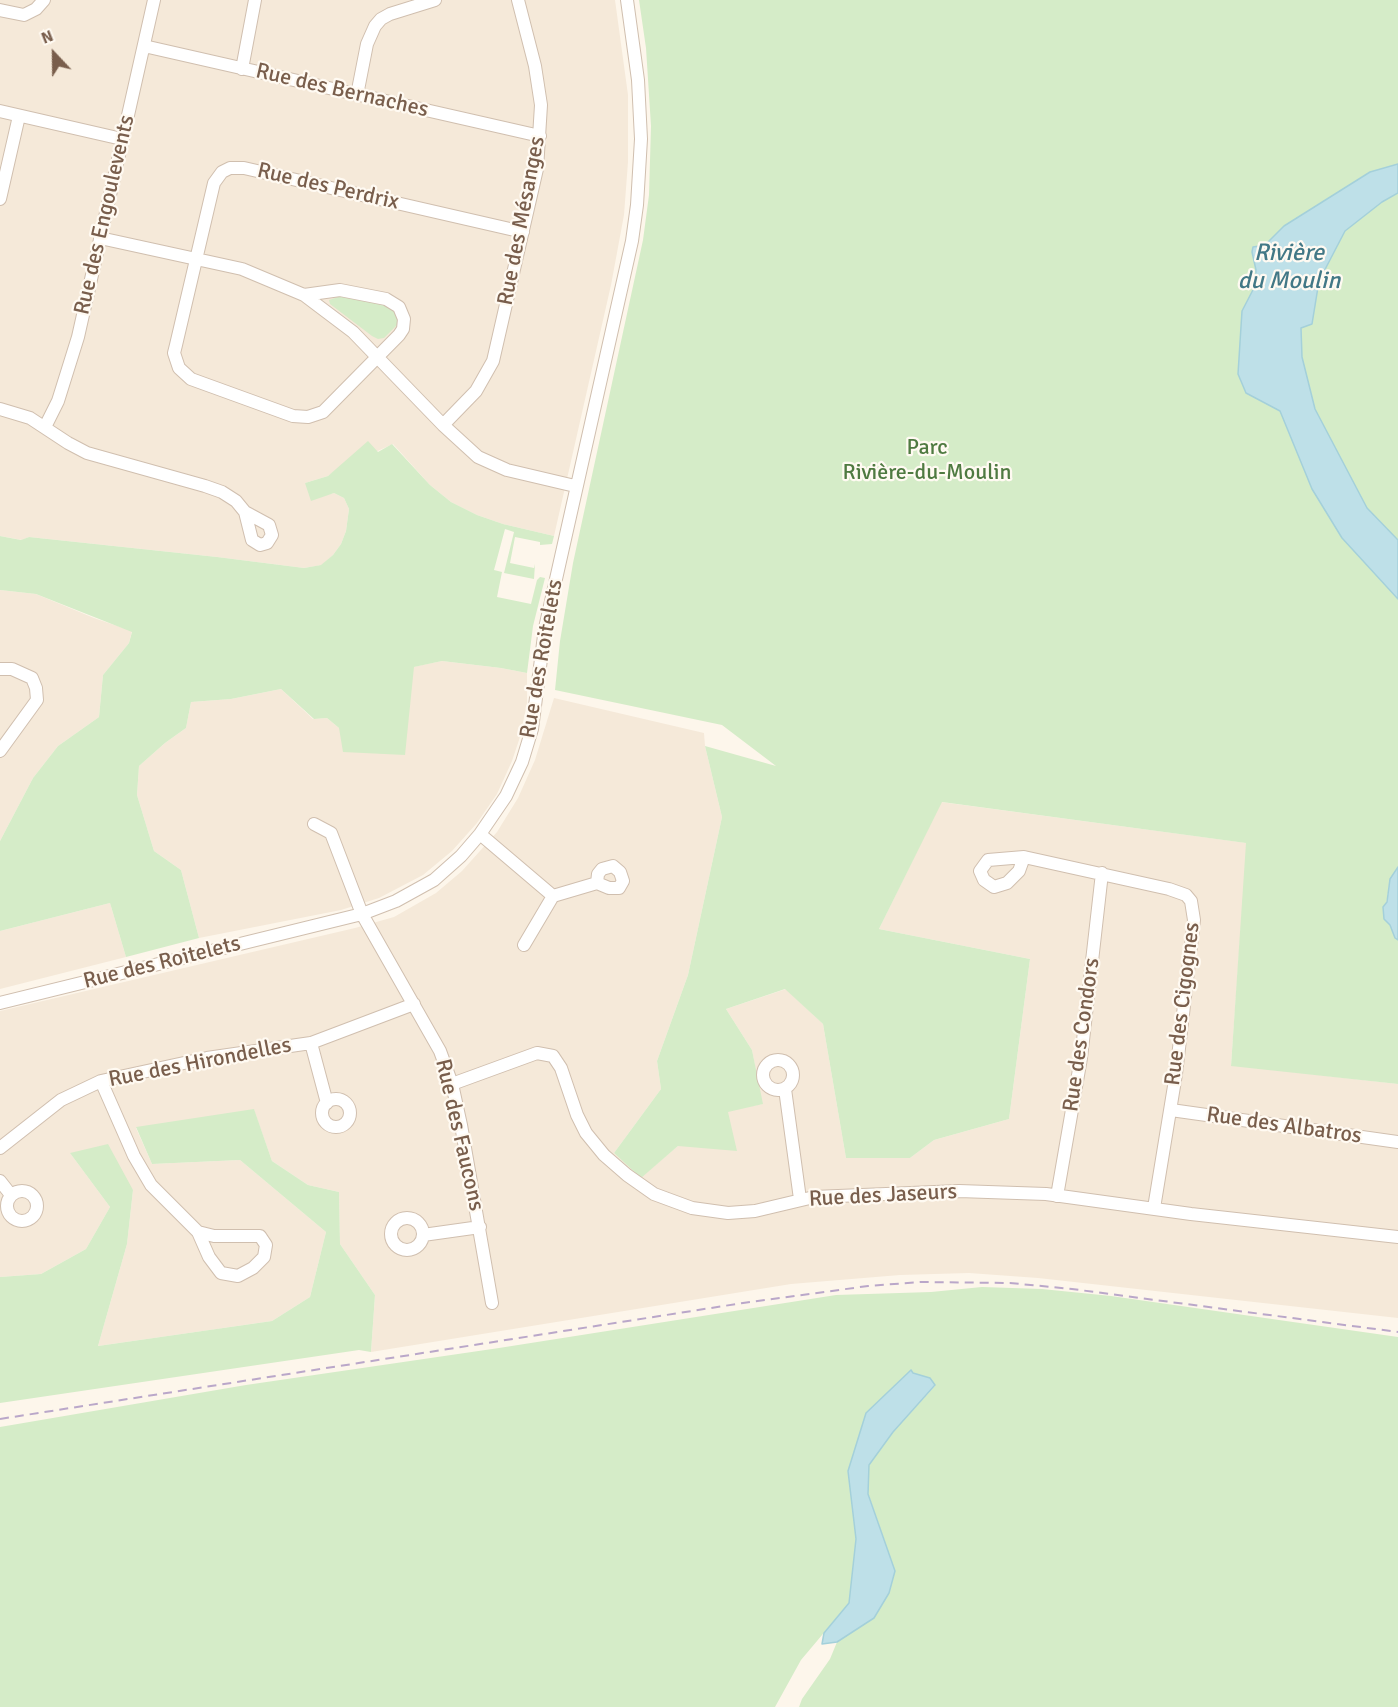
<!DOCTYPE html>
<meta charset="utf-8">
<style>
body{margin:0}
#map{position:relative;width:1398px;height:1707px;overflow:hidden;background:#fdf6eb;font-family:Signika,sans-serif}
canvas{display:block}
.north{position:absolute;left:24px;top:24px;width:60px;height:60px;-webkit-text-stroke:4px #fffaf2;paint-order:stroke;rotate:338deg;font-size:16px;font-weight:700;line-height:24px;text-align:center;color:#795e4c}
.north::after{content:'';display:block;margin:auto;width:21px;height:27px;background:#795e4c;clip-path:polygon(50% 0,100% 100%,50% 72%,0 100%)}
</style>
<div id="map">
<canvas width="1398" height="1707"></canvas>
<div class="north">N</div>
</div>
<script>
const ctx = document.querySelector('canvas').getContext('2d');
ctx.lineJoin = 'round';
function paint(path, color) { ctx.fillStyle = color; ctx.fill(path, 'evenodd'); }
const toPath = rows => new Path2D(rows.map(r => 'M' + r).join(''));
function stroke(path, color, width, dash) { ctx.strokeStyle = color; ctx.lineWidth = width; ctx.lineCap = dash ? 'butt' : 'round'; ctx.setLineDash(dash || []); ctx.stroke(path); }
function label(font, color, halo, rows, align = 'center') {
  ctx.font = font + ' Signika,sans-serif'; ctx.lineWidth = 4.5; ctx.setLineDash([]); ctx.textBaseline = 'middle'; ctx.strokeStyle = halo; ctx.fillStyle = color; for (const [text, x, y, turn = 0] of rows) {
    ctx.save(); ctx.translate(x, y); ctx.rotate((+turn || 0) * Math.PI / 180); ctx.textAlign = isNaN(turn) ? turn : align; if (halo) ctx.strokeText(text, 0, 0); ctx.fillText(text, 0, 0); ctx.restore();
  }
}
const residential = toPath([
 [0,0,615,0,628,95,628,162,624,215,611,285,554,536,503,524,477,515,451,502,430,485,393,444,338,469,328,476,305,483,322,496,334,493,344,498,349,509,346,531,341,544,333,555,322,565,304,568,217,557,29,537,22,540,0,536],
 [0,590,36,594,94,618,132,631,129,643,103,675,99,717,58,746,33,778,0,841],
 [442,661,501,668,527,673,527,703,520,737,512,761,497,794,477,823,452,851,423,875,379,898,341,910,199,938,181,870,154,851,137,795,139,766,165,743,186,728,191,702,231,699,281,689,313,719,327,718,339,728,404,755,413,667],
 [554,698,704,733,705,746,722,817,688,975,657,1061,661,1089,614,1153,641,1177,678,1146,728,1111,762,1104,752,1050,726,1009,786,989,823,1024,846,1158,910,1158,934,1140,1009,1119,1030,959,879,929,941,802,1247,843,1231,1065,1398,1084,1398,1318,1038,1278,969,1273,900,1275,791,1284,371,1352,375,1295,340,1244,339,1192,308,1185,272,1161,254,1110,136,1128,152,1164,240,1160,326,1232,310,1297,272,1321,98,1346,127,1244,133,1190,70,1153,110,1207,86,1249,41,1274,0,1277,0,1011,355,928,394,917,436,893,462,871,497,832,518,798,535,760],
 [110,903,126,957,0,989,0,931]
]);
const green = toPath([
 [639,0,1398,0,1398,164,1370,172,1284,226,1265,245,1252,253,1256,270,1256,284,1242,311,1246,393,1280,411,1312,489,1342,538,1398,599,1398,867,1390,879,1384,919,1390,925,1395,938,1398,940,1398,1084,1231,1066,1246,843,942,802,879,929,1030,959,1009,1119,934,1140,910,1158,846,1158,823,1024,785,989,726,1009,752,1050,763,1104,728,1112,737,1151,678,1146,641,1178,614,1153,661,1089,657,1061,688,975,722,817,705,746,776,766,722,725,555,690,560,641,573,563,643,240,649,195,651,126,646,48],
 [1398,193,1398,540,1367,508,1315,409,1302,357,1301,328,1312,324,1319,281,1345,231,1382,202],
 [341,296,386,305,392,308,398,316,397,325,384,338,378,339,372,336,330,304,329,300],
 [368,441,378,452,392,444,430,485,451,502,477,515,503,524,554,536,552,544,540,545,540,542,515,537,510,563,534,568,535,564,534,579,504,573,514,532,505,529,494,570,502,572,497,597,531,604,537,580,540,577,545,578,533,626,527,673,501,668,442,661,414,667,405,755,343,752,339,728,327,718,314,719,281,689,231,699,191,702,186,728,165,743,139,766,137,795,154,851,181,870,199,938,126,957,110,903,0,931,0,841,33,778,58,746,99,717,103,675,129,643,132,632,36,594,0,590,0,536,21,540,29,537,217,557,304,568,321,565,333,555,341,544,346,531,349,509,344,498,334,493,311,501,305,483,328,476],
 [254,1109,272,1161,308,1185,339,1192,340,1244,375,1295,371,1352,359,1350,0,1403,0,1277,41,1274,86,1249,110,1207,70,1153,108,1144,133,1190,127,1244,98,1346,272,1321,310,1297,326,1232,240,1160,152,1164,136,1127],
 [982,1287,1042,1289,1111,1296,1398,1337,1398,1707,799,1707,802,1699,830,1659,837,1642,874,1618,889,1593,895,1571,868,1493,869,1465,893,1432,935,1386,930,1378,913,1373,848,1471,856,1539,849,1603,801,1660,775,1707,0,1707,0,1427,246,1385,499,1348,836,1295,931,1292]
]);
const water = toPath([
 [1398,164,1398,193,1382,202,1345,231,1319,281,1312,324,1301,328,1302,357,1315,409,1367,508,1398,540,1398,599,1342,538,1312,489,1280,411,1246,393,1238,374,1242,311,1256,284,1256,270,1252,252,1253,247,1265,245,1284,226,1370,172,1398,164],
 [1398,867,1398,940,1395,938,1390,925,1384,919,1383,907,1387,902,1390,879,1398,867],
 [911,1370,913,1373,930,1378,935,1385,893,1432,869,1465,868,1494,895,1571,889,1593,874,1618,837,1642,822,1644,824,1633,849,1603,856,1539,848,1471,866,1413,911,1370]
]);
const minor = toPath([
 [0,10,24,15,36,9,44,0],
 [144,46,540,136],
 [242,69,255,0],
 [357,95,367,44,375,26,381,19,390,14,435,0],
 [0,111,122,139],
 [0,199,19,116],
 [100,238,242,269,304,295,353,332,443,425,478,457,507,470,575,486],
 [304,295,340,290,386,299,399,307,404,319,403,329,399,335,323,412,308,417,293,416,191,379,179,368,174,353,176,345,214,183,222,172,230,168,244,168,523,232],
 [0,409,30,418,68,443,87,453,205,486,222,492,236,501,245,512,269,525,272,535,267,543,260,545,252,540,245,512],
 [443,425,476,391,493,361,537,169,541,105,535,66,518,0],
 [45,427,58,401,78,337,154,0],
 [0,669,12,669,32,678,36,688,37,700,0,751],
 [314,824,331,833,362,914,440,1051,452,1084,461,1125,492,1303],
 [480,834,553,896],
 [1024,857,1019,871,1007,883,994,887,984,880,980,871,988,860,1024,857,1169,889,1186,895,1191,901,1194,920,1176,1074,1154,1208],
 [524,945,553,896,597,883,609,888,619,888,623,881,620,872,613,866,602,869,598,874,597,883],
 [0,1003,362,914,396,901,434,880,461,856,480,834,506,796,522,762,532,729,545,628,632,241,637,205,641,139,638,80,627,0],
 [311,1043,327,1103],
 '763 1075a15 15 0 1 1 30 0a15 15 0 1 1-30 0Z',
 [101,1081,134,1156,151,1185,198,1232,209,1257,221,1273,238,1276,253,1268,264,1257,266,1245,260,1236,214,1236,198,1232],
 [452,1084,537,1053,553,1056,561,1068,577,1115,586,1133,604,1155,627,1175,654,1194,692,1208,728,1213,755,1211,814,1197,959,1191,1046,1194,1191,1214,1398,1237],
 [785,1089,800,1199],
 '322 1113a14 14 0 1 1 28 0a14 14 0 1 1-28 0Z',
 [1171,1110,1398,1142],
 [0,1148,61,1100,101,1081,207,1058,311,1043,414,1004],
 [0,1181,11,1195],
 '7 1206a15 15 0 1 1 30 0a15 15 0 1 1-30 0Z',
 [1057,1196,1081,1058,1102,873],
 '391 1234a16 16 0 1 1 32 0a16 16 0 1 1-32 0Z',
 [423,1235,480,1227]
]);
const rail = toPath([
 [0,1419,743,1303,868,1286,920,1282,1010,1283,1072,1289,1398,1332]
]);
const streetNames = [
 ["Rue des Bernaches",342,91,13],
 ["Rue des Perdrix",328,187,13],
 ["Rue des Engoulevents",105,215,-77],
 ["Rue des Mésanges",522,221,-79],
 ["Rue des Roitelets",542,659,-80],
 ["Rue des Roitelets",162,963,-14],
 ["Rue des Cigognes",1183,1004,-83],
 ["Rue des Condors",1082,1035,-82],
 ["Rue des Hirondelles",200,1063,-11],
 ["Rue des Albatros",1284,1126,8],
 ["Rue des Faucons",459,1135,77],
 ["Rue des Jaseurs",883,1196,-3]
];
const parkNames = [
 ["Parc",927,448],
 ["Rivière-du-Moulin",927,473]
];
const waterNames = [
 ["Rivière",1289,254],
 ["du Moulin",1289,282]
];
paint(residential, '#f5e9d9');
paint(green, '#d5ecc8');
paint(water, '#bee0e8');
stroke(water, '#a4d0da', 1.5);
stroke(minor, '#d0bfaf', 14);
stroke(minor, '#fff', 12);
stroke(rail, '#baa7c9', 2, [9, 6]);
label('22px', '#795e4c', '#fffaf2', streetNames);
label('22px', '#4f7a41', '#fffaf2', parkNames);
label('italic 24px', '#427886', '#fffaf2', waterNames);
</script>
